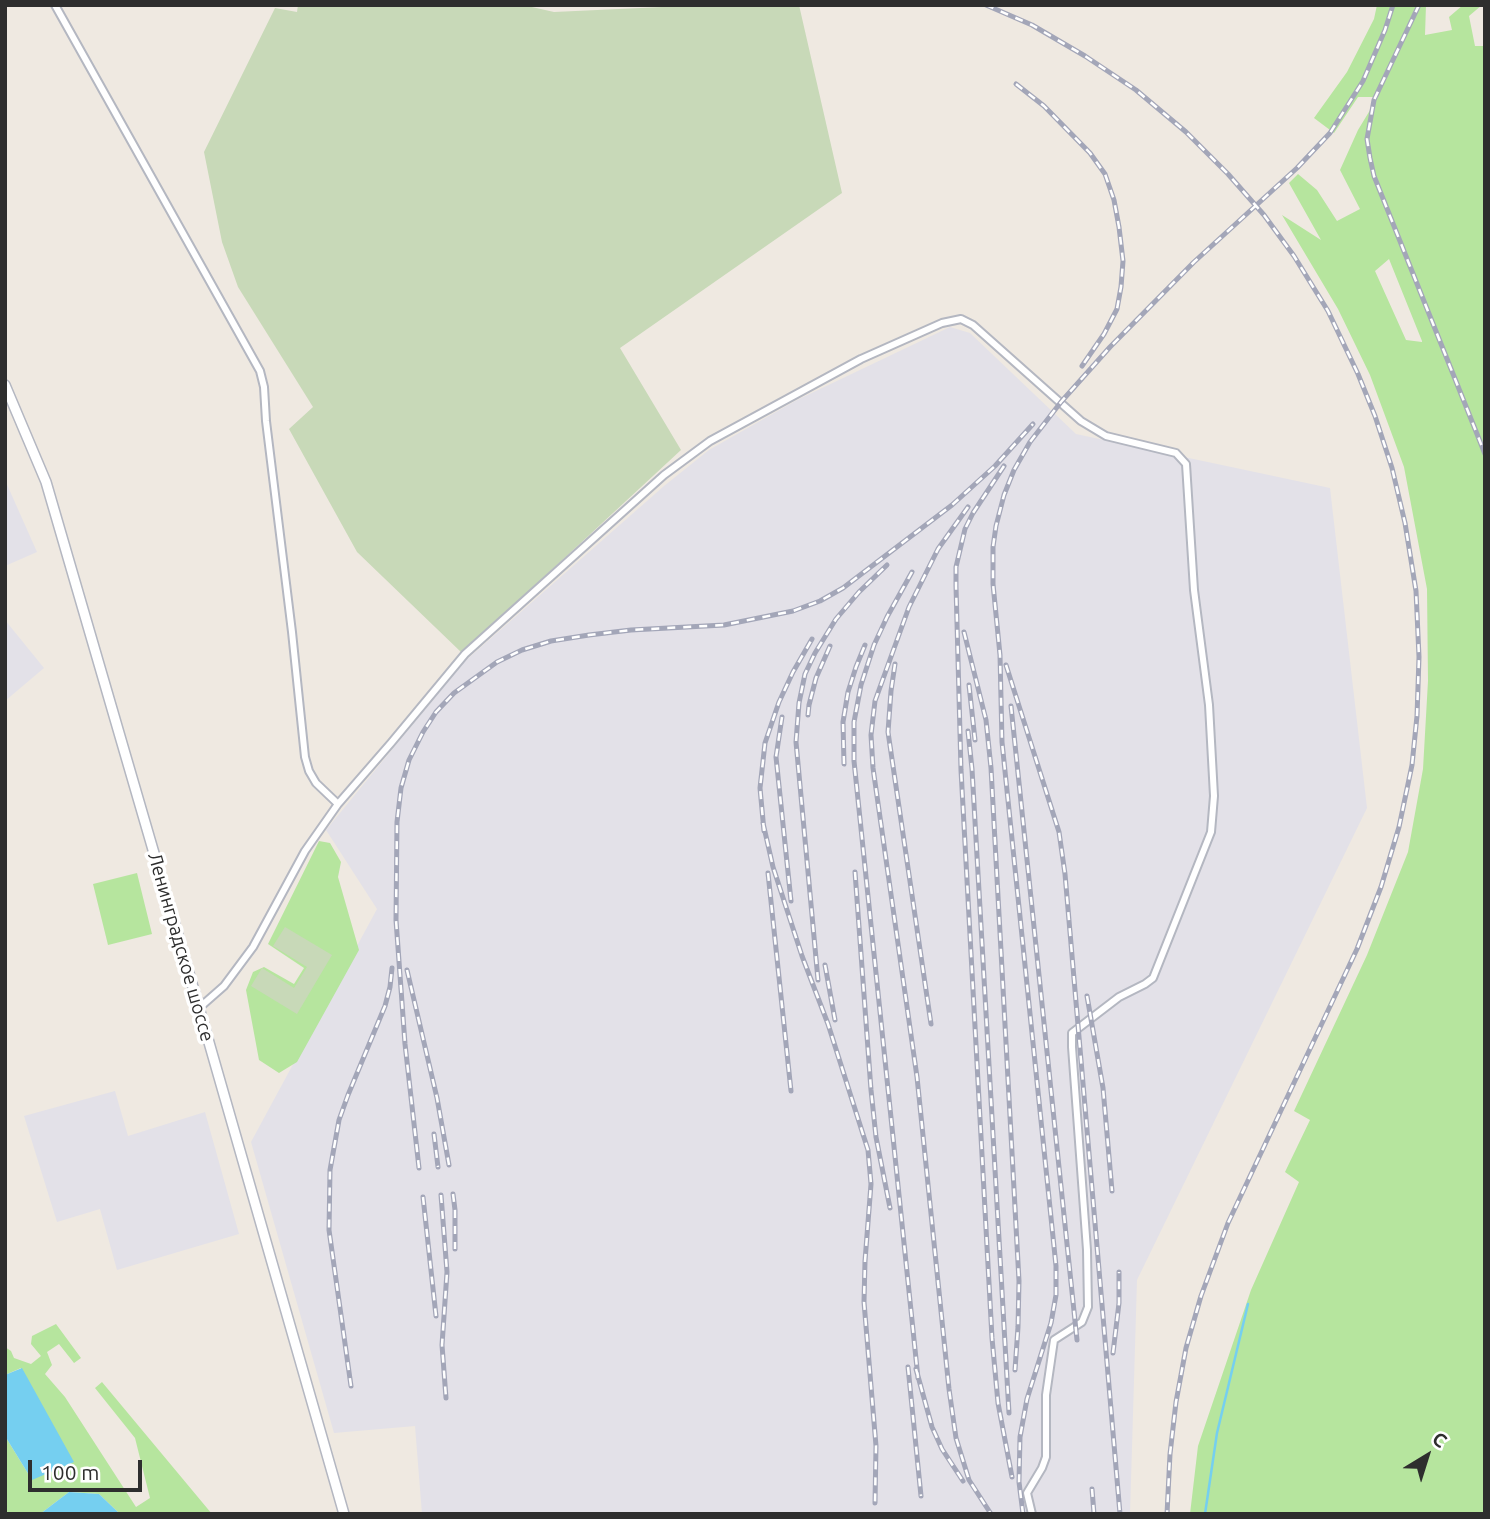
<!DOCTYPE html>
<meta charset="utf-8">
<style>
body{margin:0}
#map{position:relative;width:1490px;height:1519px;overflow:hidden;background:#efe9e1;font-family:Ubuntu,sans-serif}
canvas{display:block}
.frame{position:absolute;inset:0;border:7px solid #2e2e2e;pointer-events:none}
.north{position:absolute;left:1392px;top:1421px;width:70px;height:70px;-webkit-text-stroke:5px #fff;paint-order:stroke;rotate:38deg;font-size:19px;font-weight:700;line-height:28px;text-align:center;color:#2e2e2e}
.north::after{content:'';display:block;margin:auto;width:24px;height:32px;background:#2e2e2e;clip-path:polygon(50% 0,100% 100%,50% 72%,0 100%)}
.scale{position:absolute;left:28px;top:1460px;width:114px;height:32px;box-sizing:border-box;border:4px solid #2e2e2e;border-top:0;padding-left:9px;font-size:21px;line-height:24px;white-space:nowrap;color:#2e2e2e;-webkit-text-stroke:5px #fff;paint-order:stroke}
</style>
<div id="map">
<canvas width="1490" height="1519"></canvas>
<div class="frame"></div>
<div class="north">С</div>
<div class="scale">100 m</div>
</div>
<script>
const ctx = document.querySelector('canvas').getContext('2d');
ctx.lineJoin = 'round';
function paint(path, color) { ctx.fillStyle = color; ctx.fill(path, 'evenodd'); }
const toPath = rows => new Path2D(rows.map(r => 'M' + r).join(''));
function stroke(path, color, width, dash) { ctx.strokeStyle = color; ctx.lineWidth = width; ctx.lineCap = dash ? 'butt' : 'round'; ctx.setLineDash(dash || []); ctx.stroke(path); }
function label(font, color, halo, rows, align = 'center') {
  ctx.font = font + ' Ubuntu,sans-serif'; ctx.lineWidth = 7; ctx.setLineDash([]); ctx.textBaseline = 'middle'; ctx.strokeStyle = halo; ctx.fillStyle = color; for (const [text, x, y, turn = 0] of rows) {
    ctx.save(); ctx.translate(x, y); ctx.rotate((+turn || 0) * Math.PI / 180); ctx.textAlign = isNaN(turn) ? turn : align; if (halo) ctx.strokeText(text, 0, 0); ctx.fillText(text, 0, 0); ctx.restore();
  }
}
const industrial = toPath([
 [950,327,970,333,1076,434,1330,488,1367,808,1137,1280,1130,1514,422,1514,415,1426,334,1433,251,1142,377,909,326,830,464,662,664,486,709,450,797,400],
 [5,480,37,552,5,566],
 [5,620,44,668,5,701],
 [115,1091,128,1136,205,1112,239,1234,117,1270,100,1209,57,1222,24,1116]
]);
const green = toPath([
 [1377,5,1426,5,1425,35,1452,30,1449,17,1463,5,1482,5,1469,16,1475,46,1485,46,1485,1514,1190,1514,1198,1446,1251,1290,1299,1182,1285,1172,1310,1120,1294,1111,1367,955,1408,852,1423,769,1428,681,1427,589,1404,467,1370,375,1338,309,1282,215,1321,240,1289,183,1298,174,1317,190,1337,221,1360,209,1340,170,1358,130,1378,97,1358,97,1334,133,1314,118,1347,72,1374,19],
 [1389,259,1422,341,1422,342,1406,340,1375,271],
 [319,841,330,843,341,862,338,877,359,950,297,1062,279,1073,259,1060,246,990,253,972,264,967,294,984,304,968,268,944],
 [137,873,152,934,108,945,93,884],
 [56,1324,81,1358,74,1363,59,1344,47,1352,52,1365,45,1374,65,1397,136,1507,150,1498,135,1438,95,1388,102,1382,212,1514,120,1514,99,1494,69,1492,40,1514,5,1514,5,1436,32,1480,21,1368,5,1375,5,1347,11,1351,14,1358,31,1364,41,1356,31,1344,32,1336]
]);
const cemetery = toPath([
 [298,5,523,5,554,12,705,5,799,5,842,193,620,348,681,450,462,653,357,552,289,429,313,407,238,287,222,242,204,152,275,8,297,12],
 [285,927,332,955,297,1014,251,986,262,968,294,988,307,967,273,946]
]);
const water = toPath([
 [22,1368,74,1462,32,1480,5,1436,5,1375],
 [69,1492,99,1494,120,1514,40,1514]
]);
const stream = toPath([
 [1205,1514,1217,1433,1248,1304]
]);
const minor = toPath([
 [55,5,260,371,264,387,266,421,292,632,305,757,309,771,316,783,338,804],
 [199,1008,224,986,253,947,305,851,338,804,391,743,465,654,664,475,710,441,861,359,942,323,961,319,973,325,1081,421,1106,436,1176,453,1186,464,1194,590,1209,705,1214,796,1211,832,1153,978,1145,984,1119,997,1072,1033,1072,1047,1087,1250,1088,1307,1082,1322,1054,1340,1046,1395,1046,1457,1042,1468,1027,1493,1032,1514]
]);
const secondary = toPath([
 [5,385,46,482,204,1025,344,1514]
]);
const rail = toPath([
 [986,5,1032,25,1085,56,1136,90,1186,132,1228,174,1264,215,1294,256,1328,311,1358,374,1375,416,1392,468,1405,523,1416,591,1419,657,1417,716,1412,765,1399,827,1381,887,1357,949,1228,1223,1201,1296,1186,1348,1176,1402,1170,1454,1167,1514],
 [1419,5,1374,100,1367,139,1370,158,1374,176,1485,454],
 [1016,84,1044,106,1090,153,1105,174,1114,200,1119,227,1123,261,1121,287,1117,309,1104,334,1082,366],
 [1004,466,973,513,965,529,956,567,956,586,961,770,992,1338,998,1403,1012,1477],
 [968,507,938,549,909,607,875,701,871,735,873,768,917,1077,949,1389,956,1438,969,1480,991,1514],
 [912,572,887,617,874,645,861,685,854,722,854,761,918,1378],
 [964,632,986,720,991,768,1019,1281,1018,1327,1015,1370],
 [895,664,891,691,888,732,931,1024],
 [1006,665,1059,832,1065,874,1120,1514],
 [969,685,975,740],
 [1011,706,1077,1340],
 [808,715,809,705,816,678,830,646],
 [782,717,776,757,791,901],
 [968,731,972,769,1009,1413],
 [844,764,843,722,848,692,856,667,865,645],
 [763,823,773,867,802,956,828,1024,868,1150,871,1184,865,1261,864,1302,876,1446,875,1503],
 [764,831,760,788,765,743,779,702,793,672,812,639],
 [855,872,871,1090,876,1137,890,1208],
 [768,873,791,1091],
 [825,965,835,1020],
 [407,970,437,1098,449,1165],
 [818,980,796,742,799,703,805,674,815,653,836,619,859,592,887,565],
 [1087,996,1103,1088,1112,1191],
 [434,1134,438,1167],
 [419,1168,405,1044,396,920,397,822,401,788,409,760,423,732,436,712,454,693,497,662,522,650,551,641,589,635,631,630,724,625,793,611,820,601,843,588,952,505,995,466,1033,424],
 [453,1194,455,1210,455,1249],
 [441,1195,447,1272,442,1345,446,1398],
 [423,1197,436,1316],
 [1113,1353,1119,1303,1119,1272],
 [908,1367,921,1496],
 [916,1369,932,1427,942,1449,963,1481],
 [351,1386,329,1230,330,1170,339,1120,348,1095,385,1006,390,987,392,968],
 [1092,1489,1094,1514],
 [1023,1514,1019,1482,1020,1437,1027,1399,1051,1323,1056,1295,1056,1266,1002,742,1000,655,993,584,993,547,996,526,1004,495,1014,470,1030,442,1061,402,1110,347,1194,262,1297,168,1330,133,1363,81,1385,30,1393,5]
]);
const streetNames = [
 ["Ленинградское шоссе",181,947,74]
];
paint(industrial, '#e3e1e8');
paint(green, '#b6e59e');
paint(cemetery, '#c8d9b8');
paint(water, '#75cff0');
stroke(stream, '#75cff0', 2.5);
stroke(minor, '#b4b7c1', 10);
stroke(secondary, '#b4b7c1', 12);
stroke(minor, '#fff', 6);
stroke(secondary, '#fff', 9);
stroke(rail, '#a3a6b8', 5);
stroke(rail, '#fff', 2.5, [8]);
label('19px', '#2e2e2e', '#fff', streetNames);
</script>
